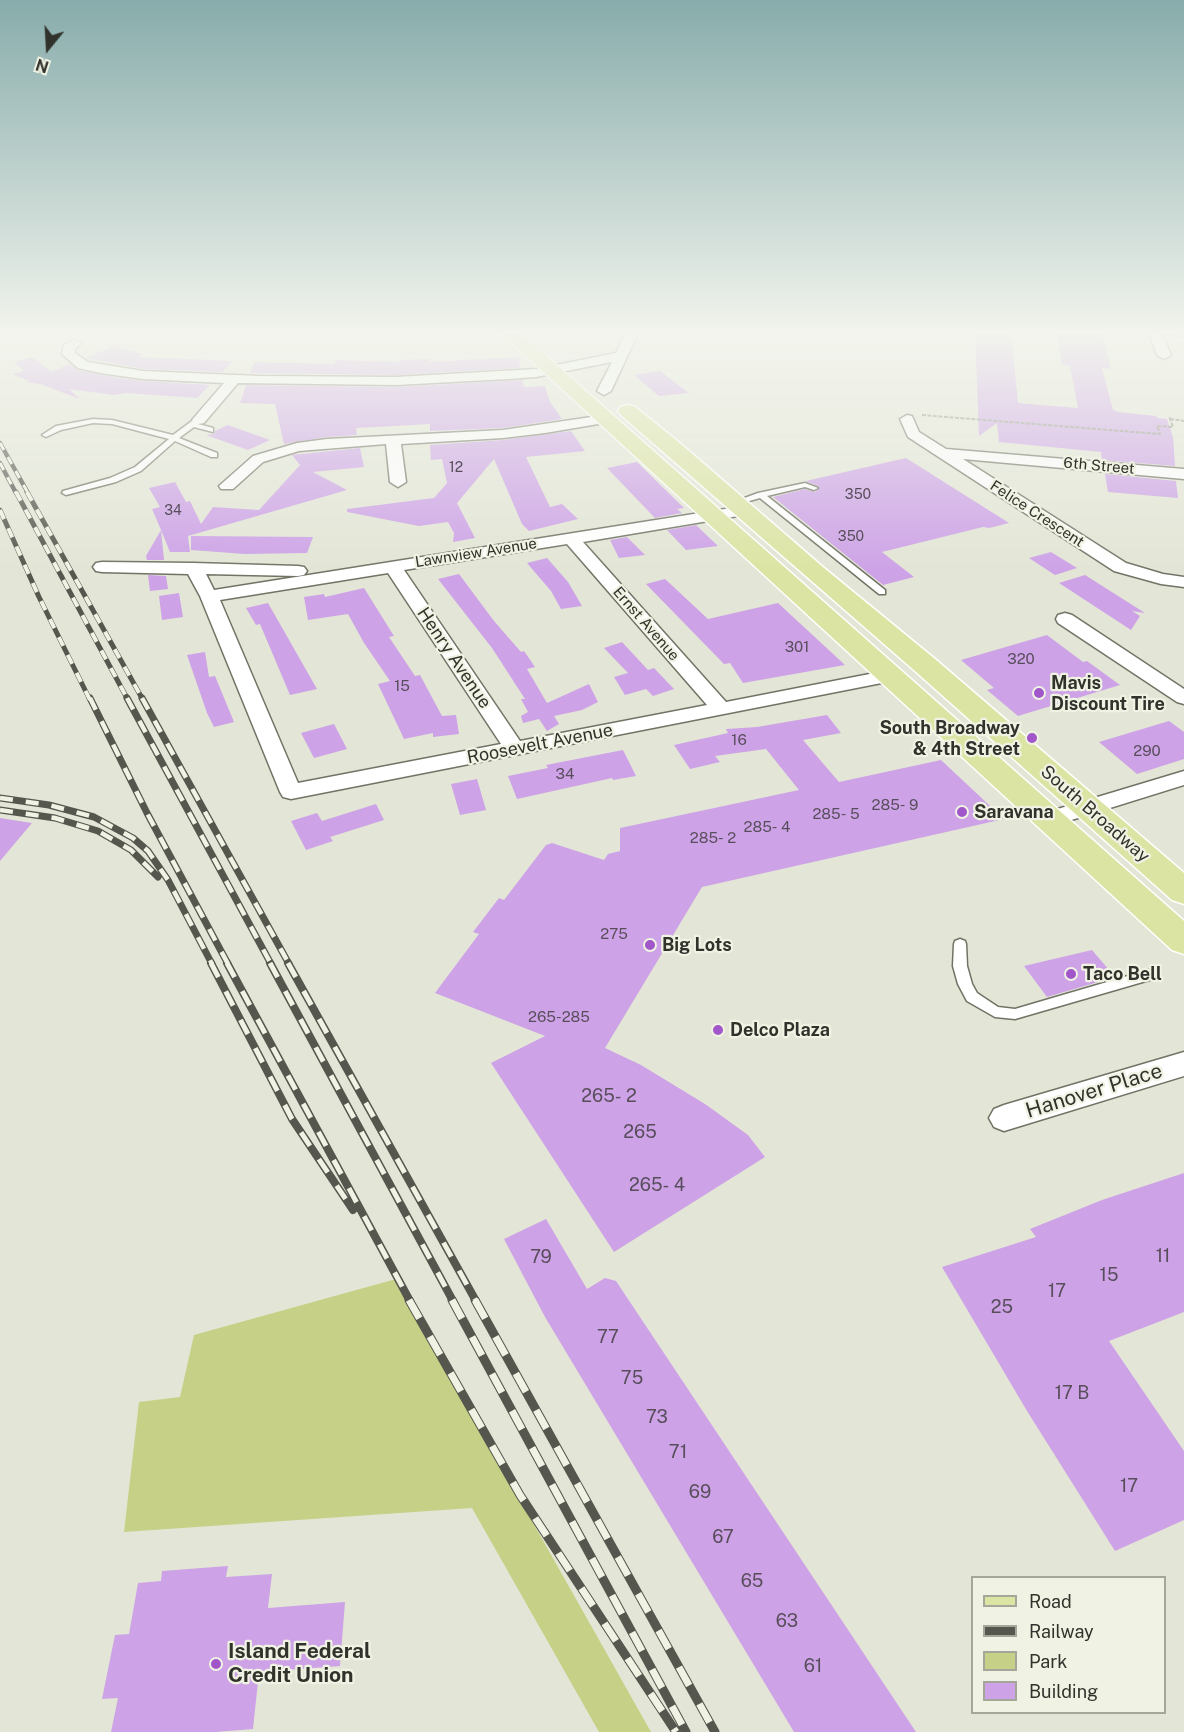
<!DOCTYPE html>
<style>
body{margin:0}
#map{position:relative;width:1184px;height:1732px;overflow:hidden;background:#e3e6d6;font-family:"Public Sans",sans-serif}
canvas{display:block}
.legend{position:absolute;left:971px;top:1576px;width:195px;height:138px;box-sizing:border-box;background:#f0f3e3;border:2px solid #a4a69a;margin:0;padding:8px 10px;list-style:none;font-size:18px;color:#31322c}
.legend li{display:flex;align-items:center;gap:12px;height:30px}
.legend b{width:30px;border:2px solid #a4a69a}
.north{position:absolute;left:18px;top:18px;width:60px;height:60px;-webkit-text-stroke:4px #f0f3e3;paint-order:stroke;rotate:198deg;font-size:16px;font-weight:700;line-height:24px;text-align:center;color:#31322c}
.north::after{content:'';display:block;margin:auto;width:21px;height:27px;background:#31322c;clip-path:polygon(50% 0,100% 100%,50% 72%,0 100%)}
</style>
<div id="map">
<canvas width="1184" height="1732"></canvas>
<ul class="legend">
<li><b style="height:8px;background:#dce4a3"></b>Road</li>
<li><b style="height:8px;background:#55564e"></b>Railway</li>
<li><b style="height:16px;background:#c6d087"></b>Park</li>
<li><b style="height:16px;background:#cda2e7"></b>Building</li>
</ul>
<div class="north">N</div>
</div>
<script>
const ctx = document.querySelector('canvas').getContext('2d');
ctx.lineJoin = 'round';
function paint(path, color) { ctx.fillStyle = color; ctx.fill(path, 'evenodd'); }
const toPath = rows => new Path2D(rows.map(r => 'M' + r).join(''));
function stroke(path, color, width, dash) { ctx.strokeStyle = color; ctx.lineWidth = width; ctx.lineCap = dash ? 'butt' : 'round'; ctx.setLineDash(dash || []); ctx.stroke(path); }
function label(font, color, halo, rows, align = 'center') {
  ctx.font = font + ' "Public Sans",sans-serif'; ctx.lineWidth = 4.5; ctx.setLineDash([]); ctx.textBaseline = 'middle'; ctx.strokeStyle = halo; ctx.fillStyle = color; for (const [text, x, y, turn = 0] of rows) {
    ctx.save(); ctx.translate(x, y); ctx.rotate((+turn || 0) * Math.PI / 180); ctx.textAlign = isNaN(turn) ? turn : align; if (halo) ctx.strokeText(text, 0, 0); ctx.fillText(text, 0, 0); ctx.restore();
  }
}
const green = toPath([
 [396,1279,479,1427,651,1732,599,1732,472,1508,124,1532,139,1402,180,1397,194,1335]
]);
const building = toPath([
 [975,331,1011,331,1018,403,1078,408,1070,366,1062,365,1056,332,1103,335,1111,369,1102,368,1113,410,1118,412,1156,416,1157,418,1167,419,1173,437,1175,466,1102,460,1101,452,999,442,997,423,979,436],
 [114,346,144,354,139,357,233,361,222,372,143,369,86,358],
 [34,357,51,372,70,364,78,370,100,375,143,381,210,385,197,398,126,393,114,395,69,389,80,399,40,384,25,382,29,381,12,374,24,371,14,362],
 [519,357,520,368,396,375,250,373,254,362,334,364,336,360,401,362,401,360,429,359,429,362],
 [660,371,689,393,659,396,634,375],
 [522,380,524,387,545,386,550,402,562,419,503,428,430,431,430,424,356,428,357,435,327,437,284,444,275,404,240,403,246,385,396,387],
 [228,425,270,440,248,450,206,435,214,434,215,431],
 [571,431,585,451,526,457,550,507,562,504,578,519,529,531,522,524,494,459,457,503,475,538,453,542,454,533,448,522,419,526,347,512,347,509,434,498,447,483,442,459,431,460,430,445,503,440],
 [360,448,364,467,313,472,347,490,188,536,190,552,170,552,161,530,164,560,147,560,146,556,161,530,152,509,160,507,149,488,175,482,186,502,190,501,201,524,213,507,259,510,300,465,292,455],
 [906,458,1009,523,989,528,983,527,882,552,914,577,883,585,773,497,805,489,815,492,820,487,806,481],
 [637,462,684,508,677,509,682,513,655,518,607,468],
 [1105,474,1176,481,1178,498,1108,492],
 [696,525,718,546,686,550,667,530],
 [191,536,313,537,307,553,245,554,191,550],
 [627,537,645,555,619,558,610,540],
 [1051,552,1077,568,1055,575,1029,558],
 [547,558,568,582,582,606,561,609,551,591,527,563],
 [459,574,494,621,521,652,524,651,535,667,527,669,547,703,589,684,598,702,582,710,554,716,559,724,547,731,539,719,523,723,521,716,528,712,521,699,525,699,492,648,438,579],
 [148,575,166,576,168,589,150,591],
 [1085,575,1145,613,1132,611,1140,616,1131,630,1059,583],
 [665,579,708,619,778,603,845,665,743,683,730,663,724,664,646,584],
 [364,588,394,636,389,637,415,676,420,675,442,716,456,715,459,734,433,737,433,733,404,739,378,684,390,681,364,643,348,614,308,620,304,597,324,594,325,597],
 [179,593,183,617,162,620,159,596],
 [268,603,317,689,290,695,260,624,256,625,246,608],
 [1047,635,1083,662,1087,661,1120,685,1018,716,987,690,994,688,961,660],
 [622,642,648,670,654,668,674,689,653,696,646,689,625,695,614,677,628,673,604,648],
 [205,652,209,677,215,676,234,722,214,727,207,713,187,655],
 [827,715,841,733,803,740,839,782,941,760,1004,819,702,887,605,1048,641,1065,705,1104,748,1135,765,1157,614,1252,491,1063,545,1036,435,993,479,934,473,932,499,898,504,900,546,845,552,843,604,860,608,854,620,851,620,828,799,790,766,749,715,756,720,762,690,769,674,745,728,733,726,729,757,727],
 [1169,721,1184,732,1184,759,1137,774,1099,742],
 [334,724,347,749,314,758,301,733],
 [623,750,636,776,613,780,612,778,517,799,508,776,548,768,546,765],
 [477,779,486,810,460,815,451,784],
 [376,804,384,820,330,837,333,841,306,850,291,821,317,813,322,821],
 [0,818,32,823,0,861],
 [1092,950,1115,977,1047,997,1024,966],
 [1184,1173,1184,1312,1109,1341,1184,1451,1184,1520,1115,1551,1027,1411,942,1267,1036,1237,1030,1229,1102,1200],
 [546,1219,587,1289,605,1278,616,1281,916,1732,794,1732,545,1317,504,1239],
 [228,1566,226,1577,272,1574,268,1608,345,1602,340,1666,259,1672,253,1729,216,1732,111,1732,118,1698,102,1699,115,1635,129,1634,138,1583,161,1581,162,1571]
]);
const path = toPath([
 [922,415,1160,434,1157,426,1173,427,1169,416],
 [1170,419,1184,421]
]);
const lane = toPath([
 [196,418,202,418,203,420,198,424,213,428,213,432,194,427,179,438,217,453,217,457,211,457,175,441,141,471,116,482,66,495,62,493,63,491,110,478,135,467,169,439,112,424,93,423,61,430,46,437,42,435,56,426,93,419,112,420,173,435,196,418],
 [805,483,818,488,814,490,805,487,767,496,885,590,885,594,879,594,760,498,735,505,731,503,758,493,805,483],
 [960,939,965,941,966,944,967,966,972,984,977,993,998,1007,1015,1009,1148,970,1153,971,1155,975,1153,979,1015,1019,995,1017,967,1001,958,984,953,966,954,944,955,941,960,939]
]);
const street = toPath([
 [627,331,639,331,611,391,604,395,597,391,612,362,536,377,508,379,396,385,238,383,204,423,199,424,192,420,224,383,143,379,100,373,78,368,62,354,64,345,75,339,81,343,75,349,75,353,88,362,143,371,259,376,396,377,536,369,616,353,627,331],
 [1148,331,1184,331,1184,336,1162,334,1171,355,1164,359,1157,355,1148,331],
 [605,415,610,416,612,419,610,422,545,433,503,438,401,444,406,482,398,487,390,482,386,444,299,451,263,462,233,489,221,489,219,486,253,456,297,443,327,439,503,430,605,415],
 [907,415,912,416,919,432,946,449,1184,469,1184,479,963,459,1126,563,1163,574,1184,577,1184,587,1161,584,1114,571,908,437,900,419,907,415],
 [744,506,752,511,750,514,583,542,726,702,890,670,897,672,900,676,897,680,291,799,283,797,280,792,200,596,188,574,102,572,96,571,93,567,96,563,102,562,193,563,298,566,304,567,307,571,304,575,298,576,206,574,214,590,744,506],
 [567,544,707,705,520,741,404,570,567,544],
 [388,573,501,744,298,783,220,600,388,573],
 [1065,613,1072,615,1184,689,1184,704,1177,702,1058,623,1056,619,1058,615,1065,613],
 [1184,771,1184,785,1049,827,1041,824,1038,819,1041,814,1184,771],
 [1184,1052,1184,1076,1004,1131,994,1127,989,1118,994,1109,1004,1105,1184,1052]
]);
const primary = toPath([
 [499,331,518,331,1184,921,1184,954,1172,950,499,331],
 [628,405,635,407,682,445,824,568,935,659,1184,873,1184,904,1172,900,915,671,621,415,618,411,621,407,628,405]
]);
const railFar4 = toPath([
 [0,443,28,493],
 [0,463,16,493]
]);
const railFar3 = toPath([
 [16,492,128,700],
 [27,492,143,700],
 [0,510,39,597,90,700]
]);
const railFar2 = toPath([
 [90,698,147,813,228,964],
 [127,698,271,964],
 [142,698,289,964],
 [0,798,49,805,94,817,133,838,148,851,168,880,212,964],
 [0,810,55,818,98,831,131,850,158,877]
]);
const railFar1 = toPath([
 [211,963,292,1119,353,1210],
 [227,963,410,1301],
 [270,963,453,1301],
 [288,963,476,1301]
]);
const rail = toPath([
 [409,1300,520,1495,676,1732],
 [452,1300,686,1732],
 [475,1300,715,1732]
]);
const markers = [
 [1039,693,6,"#a156c9"],
 [1032,738,6,"#a156c9"],
 [962,812,6,"#a156c9"],
 [650,945,6,"#a156c9"],
 [1071,974,6,"#a156c9"],
 [718,1030,6,"#a156c9"],
 [216,1664,6,"#a156c9"]
];
const farNumbernames = [
 ["12",456,468],
 ["350",858,495],
 ["34",173,511],
 ["350",851,537]
];
const farStreetnames = [
 ["6th Street",1099,466,5],
 ["Felice Crescent",1037,514,33],
 ["Lawnview Avenue",476,553,-9],
 ["Ernst Avenue",646,624,49]
];
const numberNames = [
 ["301",797,647],
 ["320",1021,659],
 ["15",402,686],
 ["16",739,740],
 ["290",1147,751],
 ["34",565,774],
 ["285- 9",895,805],
 ["285- 5",836,814],
 ["285- 4",767,827],
 ["285- 2",713,838],
 ["275",614,934],
 ["265-285",559,1017]
];
const streetNames = [
 ["Henry Avenue",454,658,56],
 ["Roosevelt Avenue",540,744,-11],
 ["South Broadway",1095,814,41]
];
const poiNames = [
 ["Mavis",1051,683],
 ["Discount Tire",1051,704],
 ["South Broadway",1020,728,"right"],
 ["& 4th Street",1020,749,"right"],
 ["Saravana",974,812],
 ["Big Lots",662,945],
 ["Taco Bell",1083,974],
 ["Delco Plaza",730,1030]
];
const nearNumbernames = [
 ["265- 2",609,1096],
 ["265",640,1132],
 ["265- 4",657,1185],
 ["11",1163,1256],
 ["79",541,1257],
 ["15",1109,1275],
 ["17",1057,1291],
 ["25",1002,1307],
 ["77",608,1337],
 ["75",632,1378],
 ["17 B",1072,1393],
 ["73",657,1417],
 ["71",678,1452],
 ["17",1129,1486],
 ["69",700,1492],
 ["67",723,1537],
 ["65",752,1581],
 ["63",787,1621],
 ["61",813,1666]
];
const nearStreetnames = [
 ["Hanover Place",1094,1091,-17]
];
const nearPoinames = [
 ["Island Federal",228,1652],
 ["Credit Union",228,1676]
];
paint(green, '#c6d087');
paint(building, '#cda2e7');
stroke(lane, '#717365', 3);
stroke(street, '#717365', 3);
stroke(primary, '#fff', 3);
stroke(path, '#909287', 2, [4, 1.5]);
paint(lane, '#fff');
paint(street, '#fff');
paint(primary, '#dce4a3');
stroke(railFar4, '#55564e', 4.5);
stroke(railFar3, '#55564e', 5);
stroke(railFar2, '#55564e', 7);
stroke(railFar1, '#55564e', 8);
stroke(rail, '#55564e', 9);
stroke(railFar4, '#f0f3e3', 3, [8]);
stroke(railFar3, '#f0f3e3', 4, [10]);
stroke(railFar2, '#f0f3e3', 4.5, [13]);
stroke(railFar1, '#f0f3e3', 5, [16]);
stroke(rail, '#f0f3e3', 7, [21]);
const sky = ctx.createLinearGradient(0, 0, 0, 573);
sky.addColorStop(0, '#87acab');
sky.addColorStop(0.58, '#f2f4ed');
sky.addColorStop(1, '#f2f4ed00');
ctx.fillStyle = sky;
ctx.fillRect(0, 0, 1184, 573);
for (const [x, y, r, color] of markers) { const dot = new Path2D(); dot.arc(x, y, r, 0, 2 * Math.PI); ctx.fillStyle = color; ctx.fill(dot); stroke(dot, '#f0f3e3', 2); }
label('14px', '#584e5b', null, farNumbernames);
label('15px', '#31322c', '#f0f3e3', farStreetnames);
label('15px', '#584e5b', null, numberNames);
label('18px', '#31322c', '#f0f3e3', streetNames);
label('bold 18px', '#31322c', '#f0f3e3', poiNames, 'left');
label('18px', '#584e5b', null, nearNumbernames);
label('21px', '#31322c', '#f0f3e3', nearStreetnames);
label('bold 21px', '#31322c', '#f0f3e3', nearPoinames, 'left');
</script>
